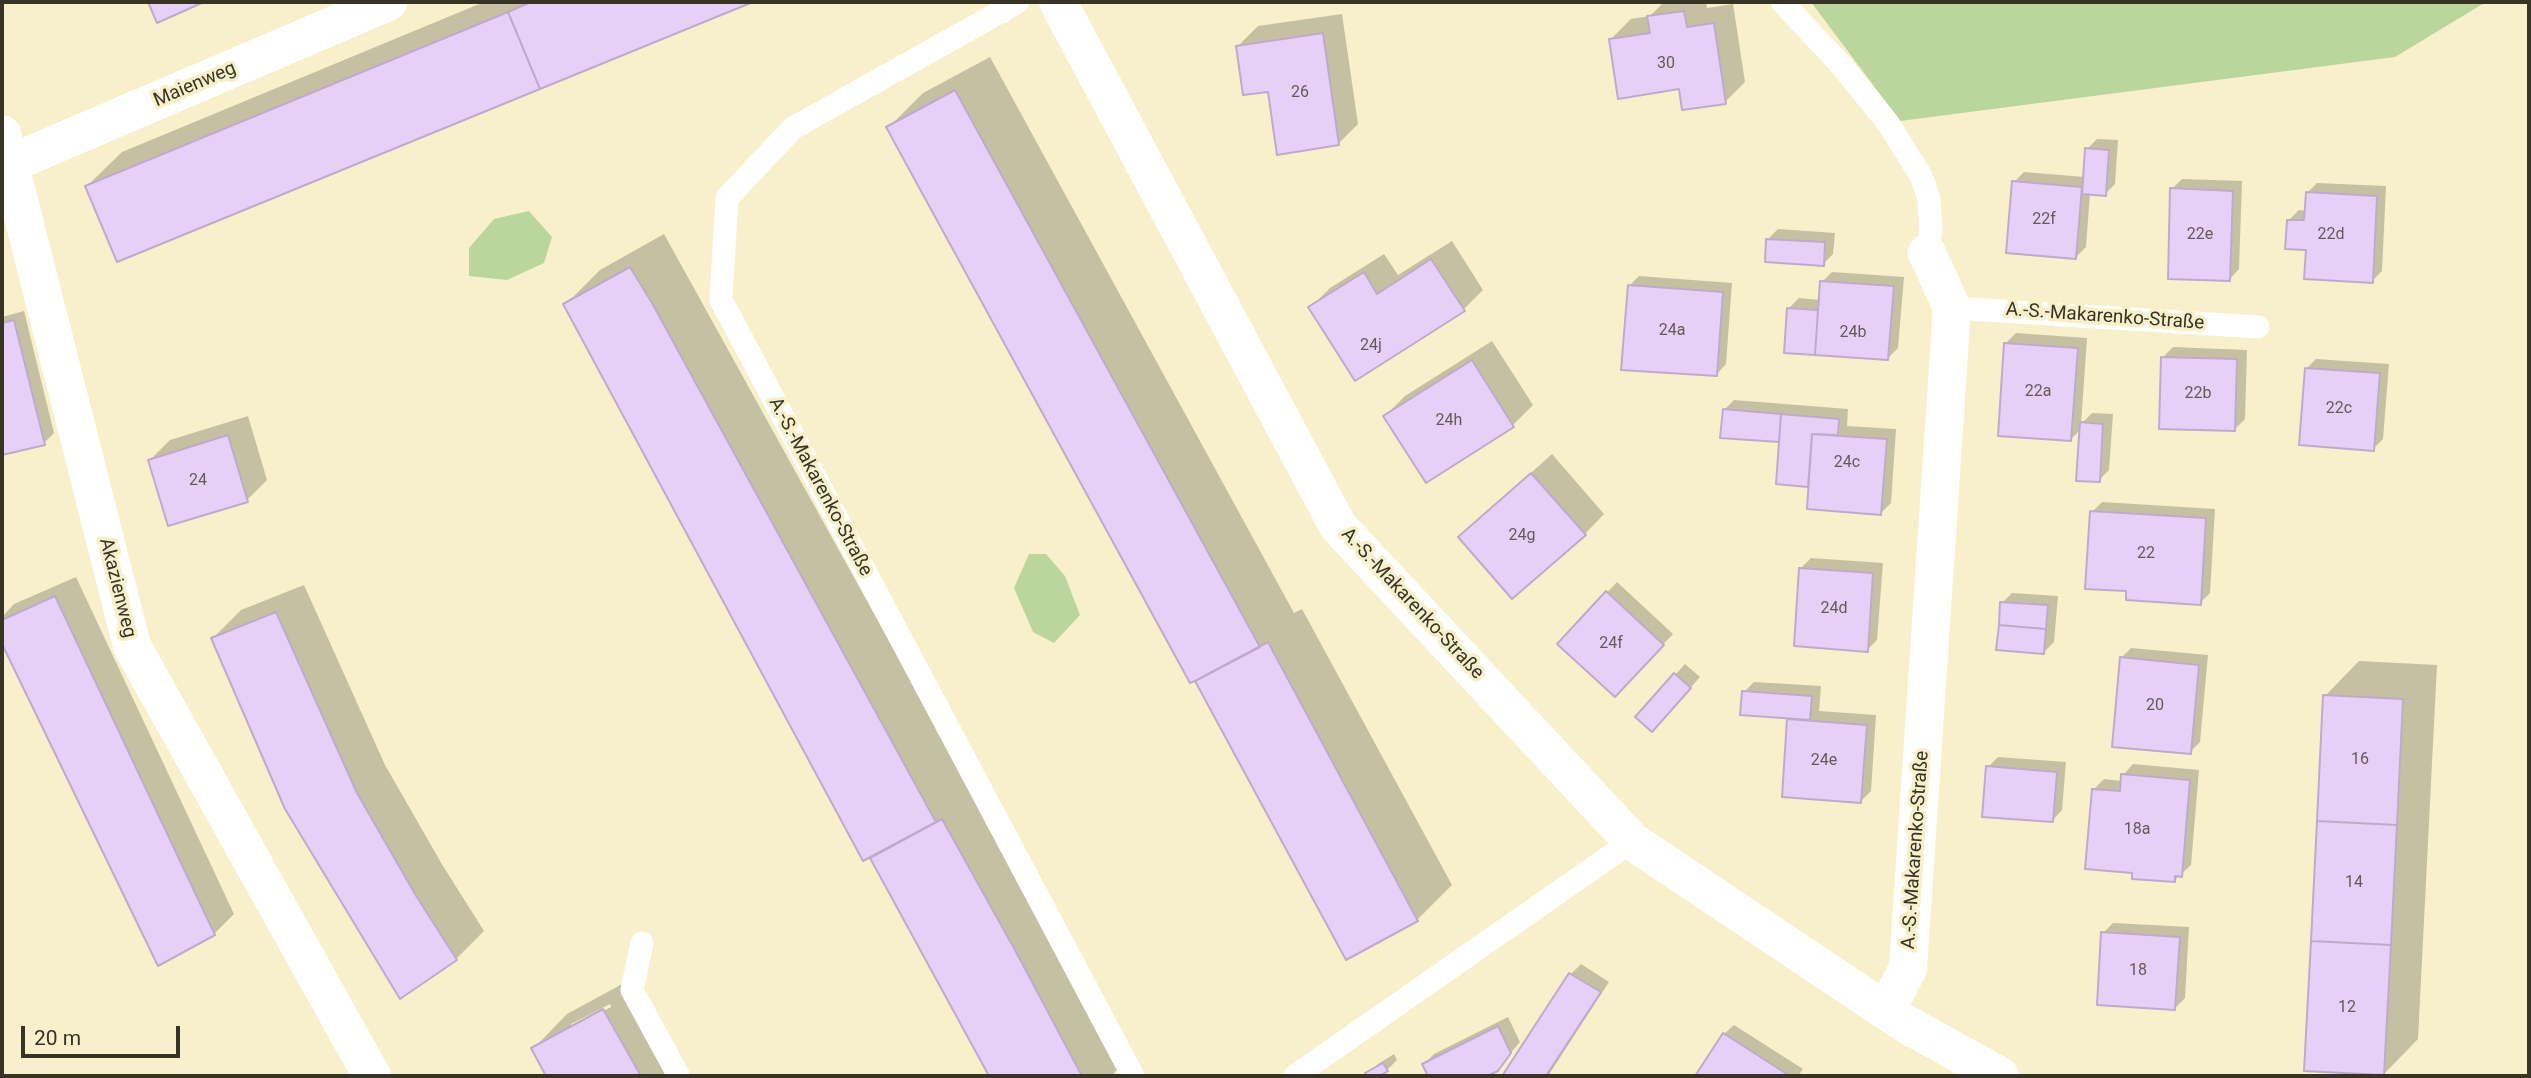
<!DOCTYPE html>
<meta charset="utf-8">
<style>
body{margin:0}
#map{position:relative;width:2531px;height:1078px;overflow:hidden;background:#f8f0cb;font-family:Roboto,sans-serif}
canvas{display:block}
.frame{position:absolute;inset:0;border:4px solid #373426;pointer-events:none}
.scale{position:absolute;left:21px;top:1026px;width:159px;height:32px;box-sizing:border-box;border:4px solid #373426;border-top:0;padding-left:9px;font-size:21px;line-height:24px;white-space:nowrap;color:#373426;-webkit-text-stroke:5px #f8f0cb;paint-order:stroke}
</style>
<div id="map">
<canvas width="2531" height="1078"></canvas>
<div class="frame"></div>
<div class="scale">20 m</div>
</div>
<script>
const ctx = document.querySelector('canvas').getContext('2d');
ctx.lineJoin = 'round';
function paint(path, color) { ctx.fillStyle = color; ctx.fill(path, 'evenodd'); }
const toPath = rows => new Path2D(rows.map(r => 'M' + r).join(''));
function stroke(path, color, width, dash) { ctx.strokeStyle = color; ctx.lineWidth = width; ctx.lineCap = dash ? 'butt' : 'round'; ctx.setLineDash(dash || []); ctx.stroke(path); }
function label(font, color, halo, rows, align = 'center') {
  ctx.font = font + ' Roboto,sans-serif'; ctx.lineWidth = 7; ctx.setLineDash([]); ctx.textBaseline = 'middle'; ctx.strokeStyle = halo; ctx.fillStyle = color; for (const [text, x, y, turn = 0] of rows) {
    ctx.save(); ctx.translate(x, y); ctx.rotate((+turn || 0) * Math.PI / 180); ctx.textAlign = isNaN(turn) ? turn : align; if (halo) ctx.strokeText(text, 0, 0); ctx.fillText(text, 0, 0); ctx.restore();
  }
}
const green = toPath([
 [1811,2,2486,2,2395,57,1900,121],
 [529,211,552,237,544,263,507,280,469,276,469,248,494,219],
 [1029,554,1046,554,1065,576,1080,615,1054,643,1033,632,1014,588]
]);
const shadow = toPath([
 [484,2,749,2,118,260,87,186,122,152],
 [1664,2,1706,2,1707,8,1733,4,1745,82,1725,102,1680,87,1611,39,1631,19,1650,16],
 [1342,14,1358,124,1338,144,1269,90,1237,47,1258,26],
 [990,57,1294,613,1302,609,1452,885,1417,920,1347,958,1196,679,888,128,923,93],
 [2097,139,2118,140,2115,184,2105,194,2090,193,2086,247,2076,257,2014,182,2024,172,2085,177,2087,149],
 [2182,179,2242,181,2239,269,2229,280,2172,189],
 [2317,183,2386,186,2382,271,2372,281,2308,248,2289,220,2299,210,2307,211,2307,193],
 [1778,229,1835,233,1833,254,1823,264,1768,239],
 [664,234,971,789,1126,1061,1111,1076,991,1076,566,304,600,270],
 [1452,241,1483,290,1463,310,1310,308,1330,288,1384,254,1398,275],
 [1832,272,1904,277,1898,348,1888,358,1786,351,1789,308,1799,298,1820,300,1822,282],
 [1639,276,1732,283,1726,364,1716,375,1629,286],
 [24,311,54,433,44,443,2,453,2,317],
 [2016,333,2087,338,2081,424,2092,413,2113,414,2109,470,2099,480,2081,429,2070,440,2006,343],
 [1492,341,1533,405,1513,425,1426,481,1385,416,1405,396],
 [2173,347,2247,350,2245,419,2234,430,2163,357],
 [2316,359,2389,364,2383,439,2373,449,2306,369],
 [1734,400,1848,409,1847,426,1896,429,1891,503,1881,513,1810,485,1778,482,1781,441,1724,410],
 [248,416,267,480,247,500,150,460,170,440],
 [1552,454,1604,514,1585,534,1460,537],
 [2102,502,2215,509,2210,593,2200,603,2127,590,2092,512],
 [1811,558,1883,563,1877,640,1867,650,1801,568],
 [76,577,234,914,214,934,159,963,2,640,2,617,14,604],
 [1617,582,1673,634,1615,695,1559,643],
 [304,585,385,765,443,866,484,931,456,959,213,638,241,610],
 [2012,593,2058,596,2054,642,2044,652,2002,603],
 [2131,648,2208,655,2200,742,2190,752,2121,658],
 [2359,661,2437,665,2418,1039,2384,1074,2325,696],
 [1685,664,1700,677,1662,720,1637,717],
 [1754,682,1821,686,1819,711,1876,715,1871,791,1861,801,1784,795,1789,717,1744,692],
 [1998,757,2066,762,2062,810,2052,821,1988,767],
 [2133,764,2199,770,2191,865,2174,881,2134,871,2094,789,2104,779,2122,781,2123,775],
 [2113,923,2189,927,2185,998,2175,1008,2103,933],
 [1581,964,1609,982,1548,1076,1504,1076,1571,974],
 [637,976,692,1076,548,1076,533,1049,567,1014],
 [610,1004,611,1007,571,1028,571,1024],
 [1508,1017,1520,1042,1497,1069,1483,1076,1430,1076,1424,1064,1434,1054],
 [1734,1025,1803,1069,1798,1076,1697,1076,1724,1034],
 [1394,1054,1397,1060,1387,1070,1376,1076,1369,1076,1368,1074,1378,1064]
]);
const building = toPath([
 [148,2,204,2,157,23,148,2],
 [531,2,753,2,540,89,508,12,531,2],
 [1684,11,1687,27,1714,23,1726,104,1682,110,1679,89,1618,99,1609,39,1650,33,1647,16,1684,11],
 [508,12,540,89,117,262,85,186,508,12],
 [1323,33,1339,145,1277,155,1268,92,1243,95,1236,46,1323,33],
 [955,90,1260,647,1195,681,1190,683,886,127,955,90],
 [2085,148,2109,150,2106,196,2082,194,2085,148],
 [2012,181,2082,187,2076,259,2006,253,2012,181],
 [2170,188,2233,191,2230,281,2168,279,2170,188],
 [2306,192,2377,196,2373,283,2304,279,2306,250,2285,249,2287,220,2304,220,2306,192],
 [1766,239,1825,242,1824,266,1765,262,1766,239],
 [1431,259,1465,311,1355,381,1308,307,1364,272,1377,294,1431,259],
 [630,267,652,303,936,822,863,861,563,304,630,267],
 [1820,281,1894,286,1888,360,1815,355,1820,281],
 [1628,285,1723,292,1717,376,1621,370,1628,285],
 [1787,308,1818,310,1815,355,1784,353,1787,308],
 [14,320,45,445,2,455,2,323,14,320],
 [2004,343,2078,348,2071,441,1998,436,2004,343],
 [2161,357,2237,359,2235,431,2159,429,2161,357],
 [1472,360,1514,427,1426,483,1383,416,1472,360],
 [2305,368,2380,373,2374,451,2299,445,2305,368],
 [1723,409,1781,414,1779,442,1720,438,1723,409],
 [1781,414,1839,419,1838,435,1812,434,1808,487,1776,484,1781,414],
 [2080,422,2103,424,2100,482,2076,481,2080,422],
 [1812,434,1887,439,1881,515,1807,509,1812,434],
 [228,435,248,502,168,526,148,460,228,435],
 [1531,473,1586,535,1512,599,1458,537,1531,473],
 [2090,511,2206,518,2201,605,2126,600,2126,591,2085,589,2090,511],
 [1799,568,1873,573,1868,652,1794,646,1799,568],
 [1606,591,1664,645,1615,697,1557,644,1606,591],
 [55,596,215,935,158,966,2,644,2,620,55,596],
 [2000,602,2048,605,2046,629,1999,625,2000,602],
 [276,612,357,793,415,894,457,960,400,999,285,809,211,638,276,612],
 [1999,625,2046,629,2044,654,1996,650,1999,625],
 [1268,642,1418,921,1346,960,1195,681,1268,642],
 [2120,657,2199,665,2191,754,2112,747,2120,657],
 [1674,673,1691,688,1652,732,1635,717,1674,673],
 [1742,691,1812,696,1810,720,1740,715,1742,691],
 [2323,695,2403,699,2397,825,2317,821,2323,695],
 [1787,719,1867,725,1861,803,1782,797,1787,719],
 [1986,766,2057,772,2053,822,1982,817,1986,766],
 [2121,774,2190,780,2182,877,2175,876,2175,882,2132,879,2132,873,2085,869,2092,789,2120,791,2121,774],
 [942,819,1015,950,1082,1076,989,1076,870,858,942,819],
 [2317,821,2397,825,2391,945,2311,941,2317,821],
 [2101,932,2180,937,2175,1010,2097,1005,2101,932],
 [2311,941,2391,945,2384,1075,2304,1071,2311,941],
 [1569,973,1601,992,1546,1076,1502,1076,1569,973],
 [603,1009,641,1076,546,1076,531,1048,603,1009],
 [1498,1026,1511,1053,1498,1071,1487,1076,1428,1076,1422,1064,1498,1026],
 [1723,1033,1790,1076,1695,1076,1723,1033],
 [1383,1063,1388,1071,1380,1076,1367,1076,1365,1073,1383,1063]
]);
const lane = toPath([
 [1018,2,793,128,727,198,721,300,1133,1076],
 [1782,2,1841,65,1888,123,1921,176,1929,199,1931,229,1927,253],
 [1952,308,2258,327],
 [642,943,632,990,679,1076],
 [1295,1076,1632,841]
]);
const street = toPath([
 [1058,2,1338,526,1632,841,1904,1023,2000,1076],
 [2,134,132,646,372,1076],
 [2,167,388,2],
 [1886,1011,1908,968,1952,308,1927,253]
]);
const numberNames = [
 ["30",1666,64],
 ["26",1300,93],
 ["22f",2044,220],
 ["22e",2200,235],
 ["22d",2331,235],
 ["24a",1672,331],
 ["24b",1853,333],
 ["24j",1371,346],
 ["22a",2038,392],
 ["22b",2198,394],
 ["22c",2339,409],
 ["24h",1449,421],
 ["24c",1847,463],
 ["24",198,481],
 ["24g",1522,536],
 ["22",2146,554],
 ["24d",1834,609],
 ["24f",1611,644],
 ["20",2155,706],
 ["16",2360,760],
 ["24e",1824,761],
 ["18a",2137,830],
 ["14",2354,883],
 ["18",2138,971],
 ["12",2347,1008]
];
const streetNames = [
 ["Maienweg",195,85,-23],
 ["A.-S.-Makarenko-Straße",2105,317,4],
 ["A.-S.-Makarenko-Straße",820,487,62],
 ["Akazienweg",117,588,76],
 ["A.-S.-Makarenko-Straße",1412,604,47],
 ["A.-S.-Makarenko-Straße",1916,850,-86]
];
paint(green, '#bbd69d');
paint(shadow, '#0003');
paint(building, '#e7d0f7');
stroke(building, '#beabcb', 2);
stroke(lane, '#fff', 23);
stroke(street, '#fff', 38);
label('16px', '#635b5a', null, numberNames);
label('19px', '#373426', '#f8f0cb', streetNames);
</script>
